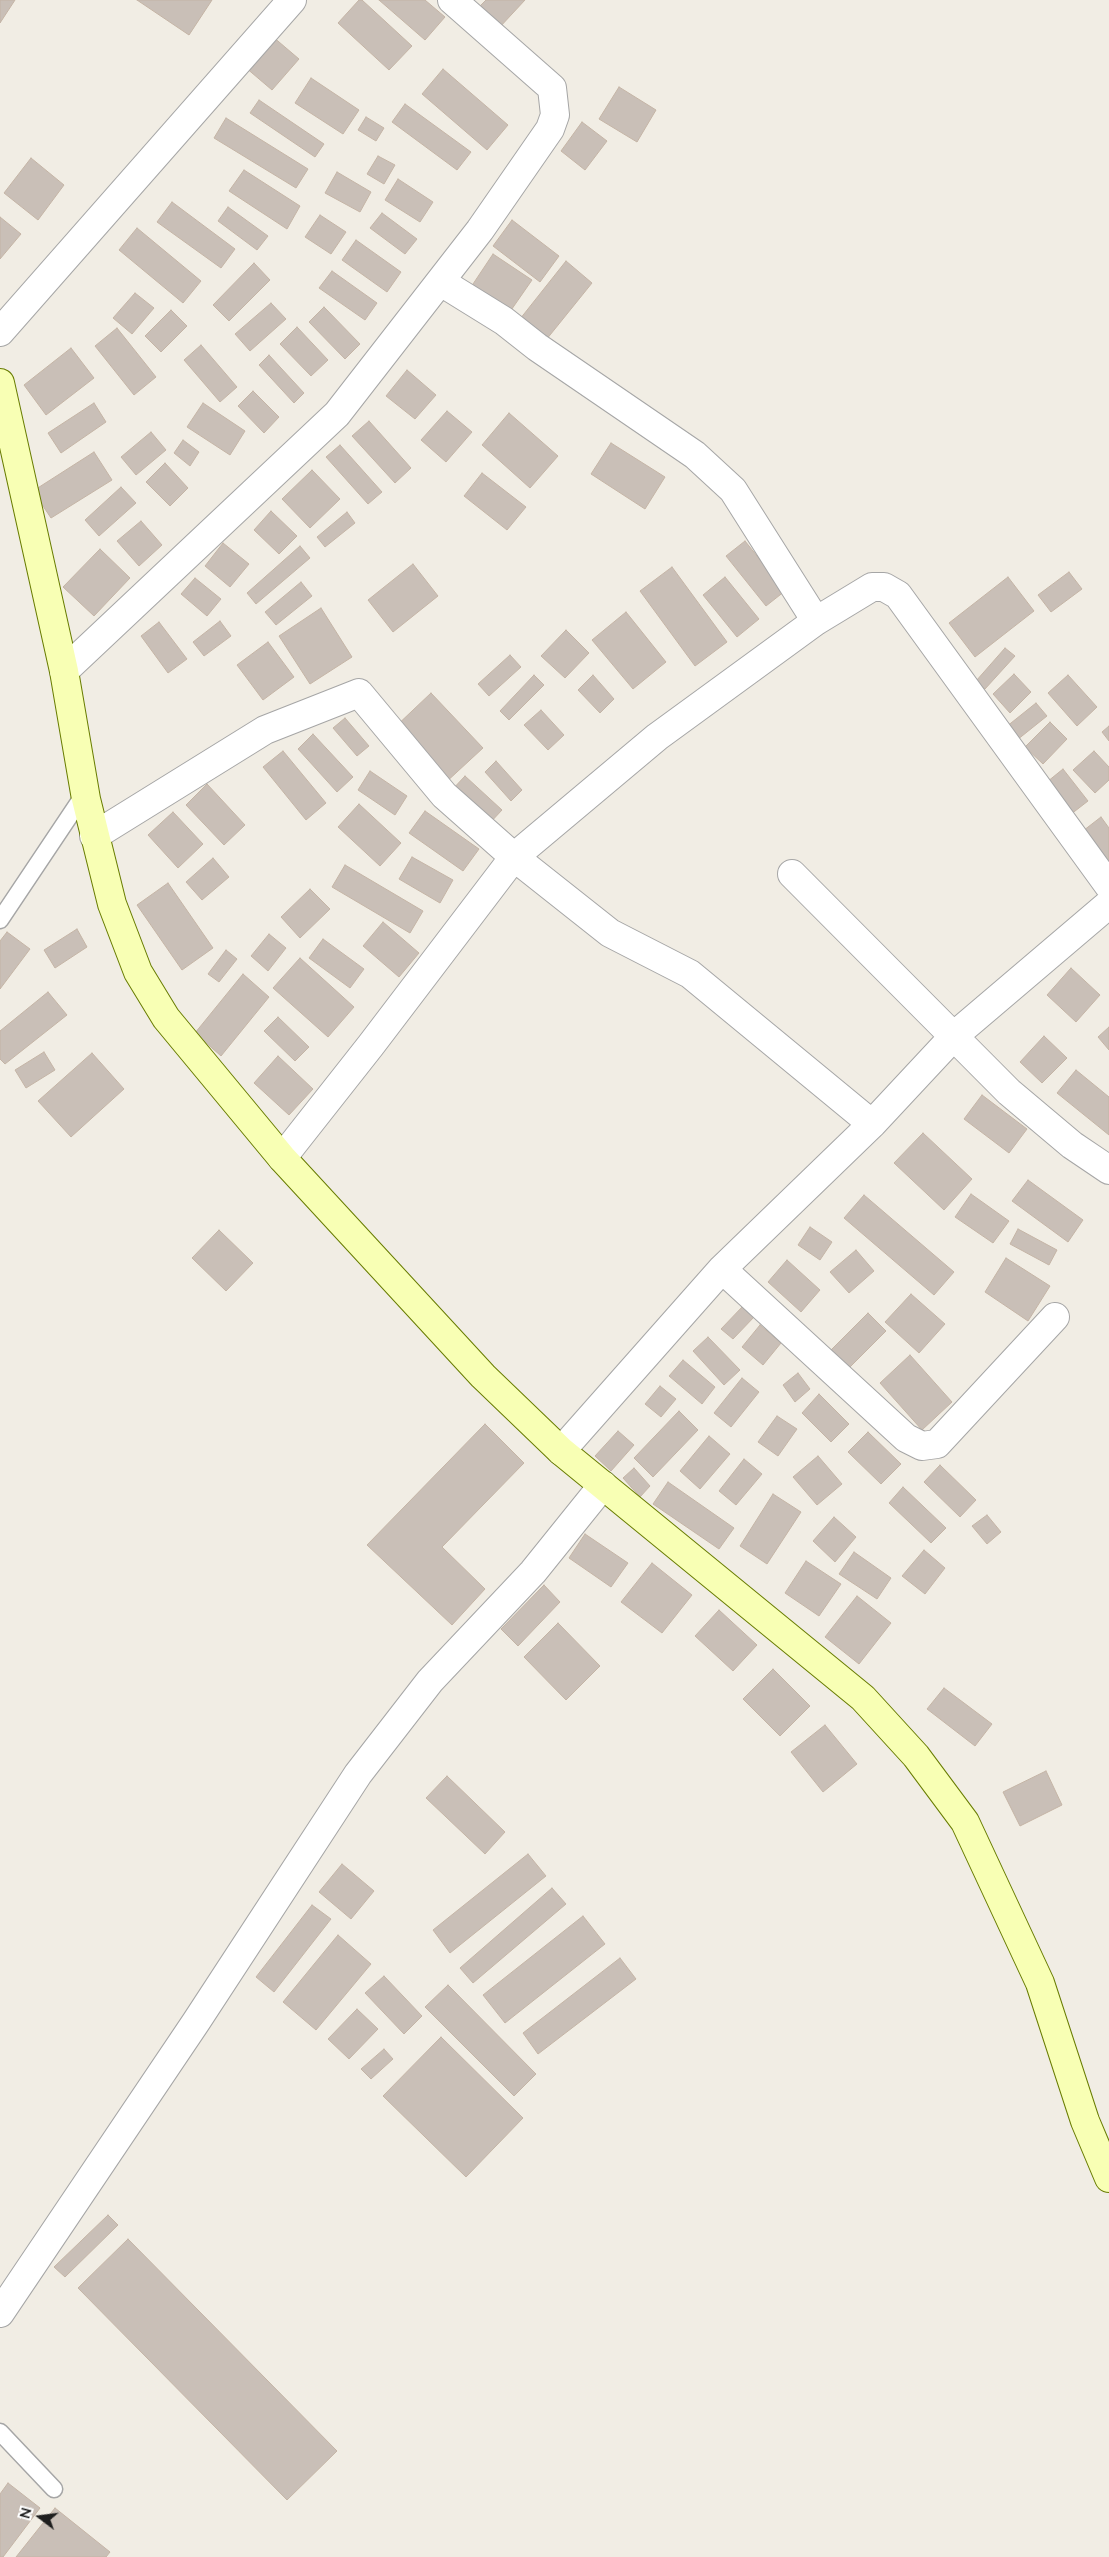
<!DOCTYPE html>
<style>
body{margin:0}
#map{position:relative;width:1109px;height:2557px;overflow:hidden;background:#f1ede4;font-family:Mulish,sans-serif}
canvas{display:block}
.north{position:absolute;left:15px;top:2492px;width:50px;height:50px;-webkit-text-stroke:4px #fff;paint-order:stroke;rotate:285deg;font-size:14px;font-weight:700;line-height:20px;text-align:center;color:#1f1f1f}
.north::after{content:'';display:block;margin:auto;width:18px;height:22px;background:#1f1f1f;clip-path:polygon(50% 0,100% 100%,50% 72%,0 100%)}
</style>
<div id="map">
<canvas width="1109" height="2557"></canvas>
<div class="north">N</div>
</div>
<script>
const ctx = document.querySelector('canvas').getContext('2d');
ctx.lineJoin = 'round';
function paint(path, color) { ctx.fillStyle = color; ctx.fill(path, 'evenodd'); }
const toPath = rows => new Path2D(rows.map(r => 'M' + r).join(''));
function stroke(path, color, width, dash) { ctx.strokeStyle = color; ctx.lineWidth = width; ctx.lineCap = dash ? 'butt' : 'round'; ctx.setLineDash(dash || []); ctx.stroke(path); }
const building = toPath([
 [0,0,15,0,0,23,0,0],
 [137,0,212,0,189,35,137,0],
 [359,0,362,0,412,46,389,70,338,23,359,0],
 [379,0,425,0,445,17,425,40,379,0],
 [486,0,525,0,499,28,478,8,486,0],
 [272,36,299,59,272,90,245,67,272,36],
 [443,69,508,125,487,150,422,94,443,69],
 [311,78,359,110,343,134,295,103,311,78],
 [619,87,656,110,637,142,599,119,619,87],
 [259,100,324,144,315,157,250,113,259,100],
 [405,104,471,152,457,170,392,122,405,104],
 [366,117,384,128,376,141,358,130,366,117],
 [226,118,308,169,296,188,214,138,226,118],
 [582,122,607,141,585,170,561,151,582,122],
 [378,156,395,165,384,184,367,174,378,156],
 [31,158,64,185,38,220,4,193,31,158],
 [244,170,300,206,287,229,229,191,244,170],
 [337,172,371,192,360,212,325,193,337,172],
 [398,179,433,202,420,222,385,200,398,179],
 [172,202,235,249,221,268,157,222,172,202],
 [228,207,268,236,257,250,218,221,228,207],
 [382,213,417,239,405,254,370,228,382,213],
 [320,215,346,232,331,254,305,237,320,215],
 [0,217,21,234,0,259,0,217],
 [512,220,559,256,540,282,493,246,512,220],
 [137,228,201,281,183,303,119,250,137,228],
 [356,240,401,272,387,292,342,260,356,240],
 [493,254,532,280,507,316,469,290,493,254],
 [566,261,592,283,546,340,520,319,566,261],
 [254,263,270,280,229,321,213,305,254,263],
 [332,271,377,303,365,320,319,288,332,271],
 [135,293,154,308,132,334,113,318,135,293],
 [271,303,286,319,250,351,235,334,271,303],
 [324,307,360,344,345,359,309,322,324,307],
 [171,310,187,326,161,352,145,336,171,310],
 [297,327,328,360,311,376,280,344,297,327],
 [117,328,156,377,134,395,95,346,117,328],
 [201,345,237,387,220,402,184,360,201,345],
 [71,348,94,378,46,415,24,385,71,348],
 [269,355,304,393,294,403,259,365,269,355],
 [407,370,436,395,415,419,386,396,407,370],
 [253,391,279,417,264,433,238,406,253,391],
 [94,403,106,422,61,453,48,433,94,403],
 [203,403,245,431,230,455,187,427,203,403],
 [447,411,472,432,446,462,421,440,447,411],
 [509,413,558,456,530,488,482,445,509,413],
 [369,421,411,468,395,483,352,436,369,421],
 [151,432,166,450,136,475,121,457,151,432],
 [183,440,199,452,190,466,174,453,183,440],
 [611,443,665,477,645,509,591,474,611,443],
 [340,445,382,492,368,504,326,457,340,445],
 [94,452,112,480,51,518,33,491,94,452],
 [165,463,188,488,170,506,146,482,165,463],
 [312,470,340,499,310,528,282,499,312,470],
 [482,473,526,507,507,530,464,496,482,473],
 [121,487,136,503,99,536,85,520,121,487],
 [271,511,297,536,279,554,254,530,271,511],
 [347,512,355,523,325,547,317,537,347,512],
 [141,521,162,545,139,566,117,541,141,521],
 [745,541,785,591,766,606,726,556,745,541],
 [223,543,249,564,230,587,205,566,223,543],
 [300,546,310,558,256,604,247,593,300,546],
 [100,549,130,578,94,616,63,587,100,549],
 [413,564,438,596,393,632,368,600,413,564],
 [672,567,727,642,695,666,640,591,672,567],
 [1069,572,1082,589,1051,612,1038,595,1069,572],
 [725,577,759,619,737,637,703,595,725,577],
 [1008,577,1034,611,975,657,949,623,1008,577],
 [195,578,221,599,207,616,181,594,195,578],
 [301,582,312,596,276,625,265,612,301,582],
 [321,608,352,657,310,684,279,636,321,608],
 [626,612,666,662,633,689,592,640,626,612],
 [220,621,231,636,204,656,193,642,220,621],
 [159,622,187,659,168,673,141,636,159,622],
 [566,630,589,653,565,678,541,656,566,630],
 [268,642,294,677,263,700,237,665,268,642],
 [1005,648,1015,656,985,689,976,681,1005,648],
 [510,655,521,667,489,696,478,684,510,655],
 [1014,674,1031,692,1010,713,993,694,1014,674],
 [534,675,544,685,509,720,500,711,534,675],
 [593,675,614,699,600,713,578,690,593,675],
 [1068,675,1097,707,1077,726,1048,693,1068,675],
 [431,693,483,748,444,784,393,729,431,693],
 [1036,703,1047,716,1017,740,1006,727,1036,703],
 [541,710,564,735,548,750,524,725,541,710],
 [345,718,369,746,357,756,333,728,345,718],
 [1050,722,1067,739,1043,764,1025,747,1050,722],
 [1109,726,1109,741,1102,732,1109,726],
 [313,734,353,777,337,792,298,749,313,734],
 [283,751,326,803,306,820,263,767,283,751],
 [1094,751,1109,767,1109,780,1095,793,1073,770,1094,751],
 [496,761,522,790,511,801,485,772,496,761],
 [1063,769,1088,801,1066,818,1042,786,1063,769],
 [370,771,407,796,395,815,358,790,370,771],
 [465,776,502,810,488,825,451,791,465,776],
 [207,784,245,825,224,845,186,805,207,784],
 [359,804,401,843,380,866,338,827,359,804],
 [425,811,479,849,463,871,409,833,425,811],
 [173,812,203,844,178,868,148,835,173,812],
 [1101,817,1109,828,1109,867,1079,834,1101,817],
 [412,857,453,880,440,903,399,879,412,857],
 [213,858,229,877,202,900,186,882,213,858],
 [345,865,423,911,410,933,332,887,345,865],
 [168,883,213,948,182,970,137,905,168,883],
 [310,889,330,909,300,938,281,917,310,889],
 [383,922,419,953,399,977,363,946,383,922],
 [77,929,87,947,55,968,44,950,77,929],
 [7,932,30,949,0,989,0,941,7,932],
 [269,934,286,948,268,971,251,956,269,934],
 [323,939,364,969,350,988,309,958,323,939],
 [226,950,237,959,219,982,208,974,226,950],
 [300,958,354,1007,328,1037,273,988,300,958],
 [1071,968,1100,995,1076,1022,1047,995,1071,968],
 [243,974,269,997,221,1056,195,1033,243,974],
 [48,992,67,1015,5,1064,0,1059,0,1031,48,992],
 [278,1017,309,1047,295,1061,264,1031,278,1017],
 [1109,1027,1109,1050,1098,1037,1109,1027],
 [1044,1036,1067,1058,1042,1083,1020,1062,1044,1036],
 [44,1052,55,1070,26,1088,15,1070,44,1052],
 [92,1053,124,1089,71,1137,38,1101,92,1053],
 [278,1056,313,1089,289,1115,254,1083,278,1056],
 [1076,1070,1109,1097,1109,1135,1057,1093,1076,1070],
 [982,1095,1027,1129,1009,1153,964,1119,982,1095],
 [923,1133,972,1179,944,1210,894,1163,923,1133],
 [1028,1180,1083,1220,1068,1242,1012,1201,1028,1180],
 [971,1194,1009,1221,993,1243,955,1217,971,1194],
 [864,1195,954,1272,934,1295,844,1218,864,1195],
 [810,1227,832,1242,820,1260,798,1245,810,1227],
 [1018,1229,1057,1250,1049,1265,1010,1244,1018,1229],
 [219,1230,253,1263,226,1291,192,1258,219,1230],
 [856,1250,874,1271,849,1293,830,1272,856,1250],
 [1006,1258,1050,1286,1028,1321,985,1292,1006,1258],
 [787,1260,820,1290,801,1312,768,1282,787,1260],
 [911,1294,945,1324,919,1353,885,1322,911,1294],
 [744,1305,755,1316,733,1339,721,1329,744,1305],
 [868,1313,886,1331,841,1376,823,1358,868,1313],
 [760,1325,781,1343,763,1365,742,1347,760,1325],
 [708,1337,740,1370,724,1385,693,1351,708,1337],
 [910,1355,952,1402,922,1430,880,1383,910,1355],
 [683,1360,715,1387,702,1404,669,1376,683,1360],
 [798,1373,810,1389,795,1402,783,1385,798,1373],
 [742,1378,759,1392,731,1427,714,1413,742,1378],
 [660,1386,676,1399,661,1417,645,1404,660,1386],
 [819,1394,849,1424,831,1442,802,1413,819,1394],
 [679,1411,698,1430,653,1477,634,1458,679,1411],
 [777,1416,797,1429,778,1456,758,1442,777,1416],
 [485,1424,524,1463,442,1547,485,1589,452,1625,367,1545,485,1424],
 [618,1431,634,1445,611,1471,595,1456,618,1431],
 [868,1432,901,1464,881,1484,848,1452,868,1432],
 [709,1436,730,1454,700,1489,680,1471,709,1436],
 [818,1456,842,1484,817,1505,793,1477,818,1456],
 [744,1459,762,1474,736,1505,719,1491,744,1459],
 [940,1465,976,1500,960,1517,924,1482,940,1465],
 [634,1468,650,1486,640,1497,623,1478,634,1468],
 [668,1482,734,1528,719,1549,653,1504,668,1482],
 [903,1487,946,1528,931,1543,889,1503,903,1487],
 [773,1494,801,1512,767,1564,740,1546,773,1494],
 [987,1515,1001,1532,987,1544,972,1526,987,1515],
 [834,1517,856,1537,835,1562,813,1541,834,1517],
 [585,1534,628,1563,611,1587,569,1558,585,1534],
 [924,1550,945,1568,925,1594,902,1576,924,1550],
 [854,1552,891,1578,877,1599,839,1574,854,1552],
 [806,1561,841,1584,819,1616,785,1593,806,1561],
 [652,1563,692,1595,662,1633,621,1602,652,1563],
 [544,1585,560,1602,518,1646,501,1629,544,1585],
 [857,1596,891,1623,859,1664,825,1637,857,1596],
 [719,1610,757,1645,733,1671,695,1636,719,1610],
 [558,1623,600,1666,566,1700,524,1657,558,1623],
 [773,1669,810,1706,780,1736,743,1699,773,1669],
 [944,1688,992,1724,975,1746,927,1709,944,1688],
 [825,1725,857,1764,823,1792,791,1752,825,1725],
 [1046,1771,1062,1805,1020,1826,1003,1792,1046,1771],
 [447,1776,505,1832,485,1854,426,1798,447,1776],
 [528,1854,546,1876,450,1953,433,1930,528,1854],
 [342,1864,374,1891,351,1919,319,1892,342,1864],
 [552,1888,566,1904,473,1983,460,1968,552,1888],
 [312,1905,331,1919,274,1992,256,1977,312,1905],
 [583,1916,605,1944,505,2023,483,1995,583,1916],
 [338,1935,371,1964,316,2030,283,2002,338,1935],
 [620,1958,636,1979,538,2054,523,2033,620,1958],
 [384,1976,422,2016,404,2034,365,1993,384,1976],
 [448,1985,536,2074,514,2096,425,2007,448,1985],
 [357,2009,378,2029,349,2059,328,2039,357,2009],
 [441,2037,523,2118,466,2177,383,2096,441,2037],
 [384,2049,393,2059,371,2079,361,2069,384,2049],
 [108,2215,118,2225,65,2277,54,2267,108,2215],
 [128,2239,337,2451,287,2500,78,2288,128,2239],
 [8,2483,40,2508,3,2557,0,2557,0,2494,8,2483],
 [55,2508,110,2552,106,2557,16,2557,55,2508]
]);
const lane = toPath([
 [0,920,85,793],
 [0,2432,54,2489]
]);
const street = toPath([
 [441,282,504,321,537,347,695,455,733,490,816,621],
 [0,332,292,0],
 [64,671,337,414,480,230,550,129,555,115,552,88,452,0],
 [94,836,265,730,359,693,444,795,514,857,610,933,690,974,872,1124],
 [792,874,1009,1092,1072,1145,1109,1170],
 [282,1158,371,1045,514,857,657,737,816,621,872,587,884,587,898,595,1109,886],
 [722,1269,906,1438,922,1446,937,1444,1055,1317],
 [561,1451,722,1269,872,1124,955,1035,1109,904],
 [0,2313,196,2022,358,1774,430,1681,533,1572,603,1485]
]);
const secondary = toPath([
 [0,383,64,671,86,799,112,904,138,972,166,1018,282,1158,483,1376,561,1451,863,1698,916,1756,965,1822,1040,1983,1085,2121,1109,2178]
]);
paint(building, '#c9bfb7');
stroke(building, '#c4b4a5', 1);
stroke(lane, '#a6a6a6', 19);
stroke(street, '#a6a6a6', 30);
stroke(secondary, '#687c00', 30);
stroke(lane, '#fff', 16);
stroke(street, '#fff', 28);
stroke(secondary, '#f8ffb4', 28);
</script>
